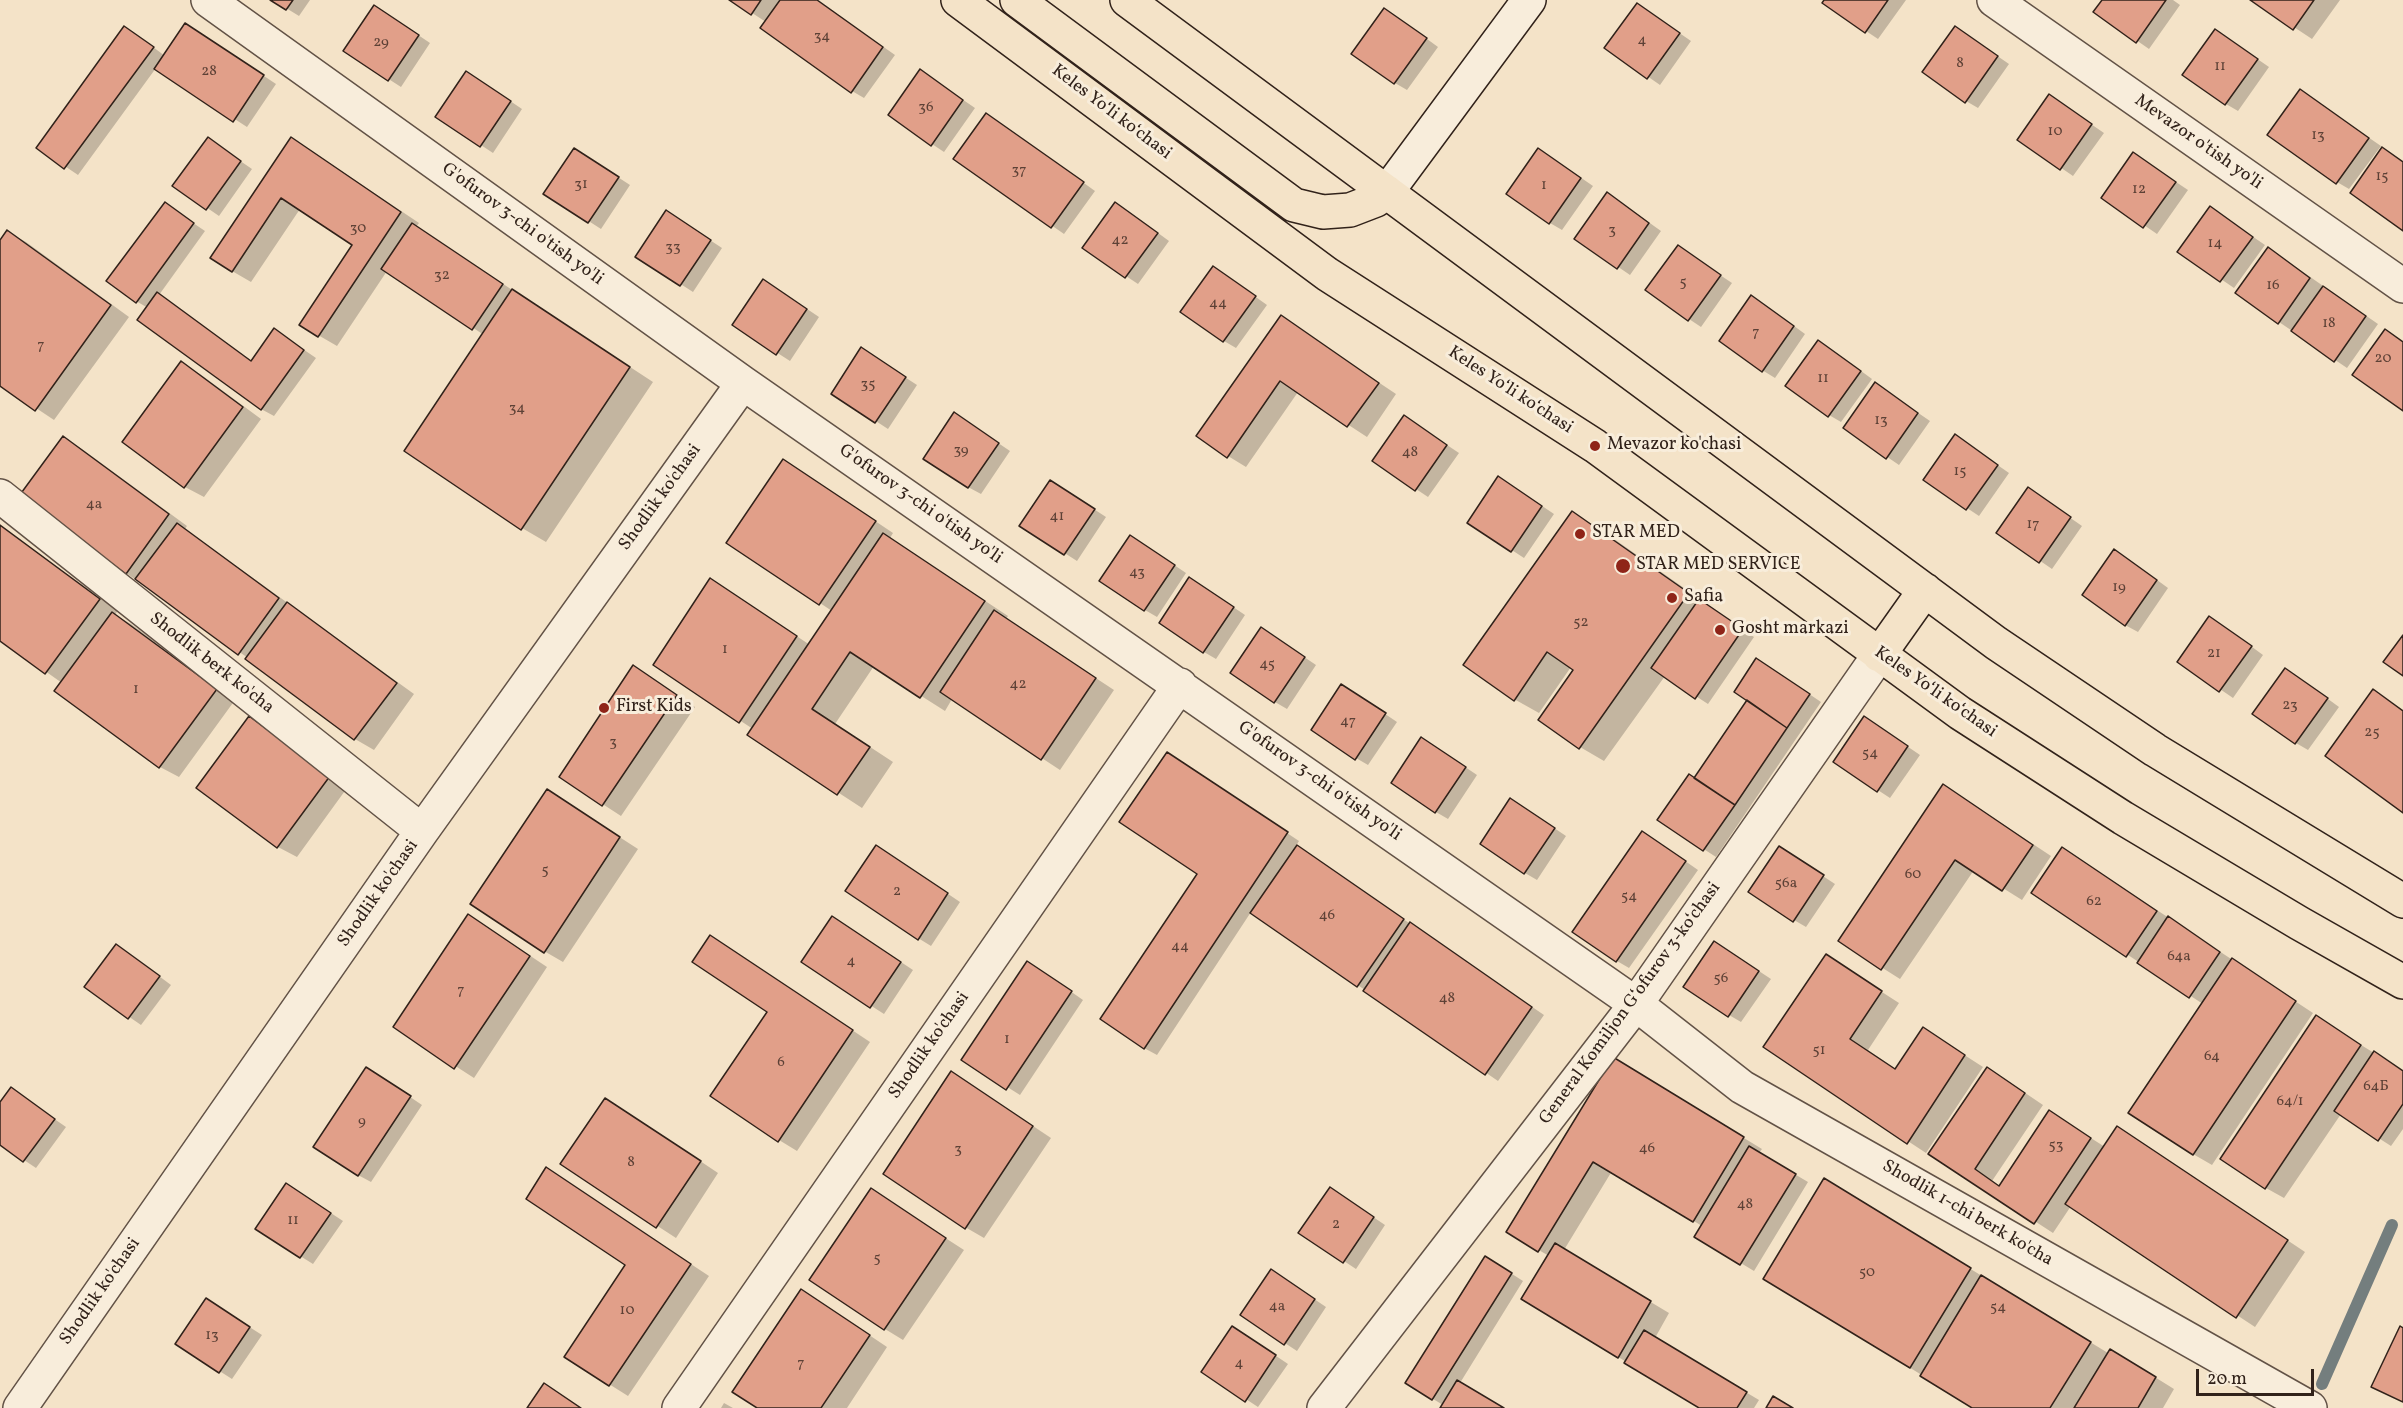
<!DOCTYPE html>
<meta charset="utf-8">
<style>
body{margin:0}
#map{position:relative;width:2403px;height:1408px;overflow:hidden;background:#f4e3c8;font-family:Vollkorn,serif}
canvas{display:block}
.scale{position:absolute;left:2196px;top:1369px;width:118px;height:27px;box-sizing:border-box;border:3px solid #31221a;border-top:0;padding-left:8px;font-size:18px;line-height:21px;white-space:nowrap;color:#31221a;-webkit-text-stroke:4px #f8eddb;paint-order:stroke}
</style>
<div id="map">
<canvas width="2403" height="1408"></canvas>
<div class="scale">20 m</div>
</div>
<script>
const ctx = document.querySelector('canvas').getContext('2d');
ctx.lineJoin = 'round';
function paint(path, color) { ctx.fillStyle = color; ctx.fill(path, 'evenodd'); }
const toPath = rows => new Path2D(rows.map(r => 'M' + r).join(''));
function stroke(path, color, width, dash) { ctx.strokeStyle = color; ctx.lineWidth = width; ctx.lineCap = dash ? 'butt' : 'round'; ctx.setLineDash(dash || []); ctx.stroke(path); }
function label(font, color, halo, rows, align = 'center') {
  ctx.font = font + ' Vollkorn,serif'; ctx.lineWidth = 6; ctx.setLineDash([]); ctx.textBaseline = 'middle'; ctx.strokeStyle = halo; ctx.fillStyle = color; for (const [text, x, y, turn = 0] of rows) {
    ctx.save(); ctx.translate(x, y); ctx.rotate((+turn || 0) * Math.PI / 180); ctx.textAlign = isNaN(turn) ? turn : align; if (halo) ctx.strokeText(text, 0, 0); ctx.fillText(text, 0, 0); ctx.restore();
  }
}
const shadow = toPath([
 [273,0,310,0,299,16],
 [732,0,817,0,895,55,864,98,852,91,766,22],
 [1826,0,1906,0,1878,39,1824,3],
 [2104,0,2173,0,2180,5,2149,49,2096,12],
 [2253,0,2340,0,2312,39],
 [1649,12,1691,41,1660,85,1607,48],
 [387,14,430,43,401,87,345,51],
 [1397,17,1438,47,1407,90,1395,83],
 [198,32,276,84,247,127,156,68,78,175,38,148,137,35,165,56],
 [1967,35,2009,64,1978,108,1966,101],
 [2227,38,2269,67,2238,111,2226,104],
 [921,71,975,108,944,152,932,144],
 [479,80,522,109,493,153,437,116],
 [2301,91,2381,146,2349,189,2337,182],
 [2050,96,2104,133,2073,176,2019,139],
 [999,122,1095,191,1064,234,955,158],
 [208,139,252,169,219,216,174,185],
 [310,150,419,223,416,227,653,382,546,542,522,528,484,335,387,271,337,346,318,335,355,245,300,209,251,282,232,271],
 [2134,154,2188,190,2157,234,2103,197],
 [587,157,630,185,601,229,545,193],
 [1551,157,1593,186,1562,230,1550,223],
 [1619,201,1661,231,1630,275,1576,238],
 [165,204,205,231,159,295,253,362,275,330,316,358,274,416,261,409,148,308,136,301],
 [2211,208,2265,245,2234,288,2180,251],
 [1128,211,1169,241,1138,284,1084,248],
 [678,219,722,248,693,292,637,256],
 [8,232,26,242,129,317,54,420,0,384,0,243],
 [1678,247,1732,283,1701,327,1689,319],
 [2280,256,2378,324,2347,368,2279,322],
 [1225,275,1267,305,1236,348,1224,341],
 [776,288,819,317,790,361,734,325],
 [1764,304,1805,334,1775,378,1762,370],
 [1281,317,1396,394,1367,437,1298,392,1246,467,1228,456],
 [1831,349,1872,379,1841,422,1829,415],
 [874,357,917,385,888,429,833,393],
 [182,363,200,374,261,419,204,497,185,487,124,442],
 [1876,384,1930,421,1899,465,1845,428],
 [1405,417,1459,453,1428,497,1374,461],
 [967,422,1010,451,981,494,968,487],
 [1956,436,2009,473,1979,516,1925,480],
 [64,438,82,449,187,526,185,529,414,694,374,750,355,739,248,658,126,573],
 [802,472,893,533,890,538,1008,616,1006,619,1114,690,1060,770,952,699,945,711,874,666,835,724,893,762,862,808,750,735,753,729,655,665,729,591,810,645,832,611,728,542],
 [1511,485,1554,514,1524,558,1469,522],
 [1063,489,1106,517,1077,561,1021,525],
 [2029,489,2082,526,2052,569,1998,532],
 [1573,513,1597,527,1754,637,1708,704,1665,676,1604,761,1580,747,1575,670,1571,667,1539,713,1514,699],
 [0,526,118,610,115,615,131,624,235,700,179,777,160,767,57,690,62,683,0,639],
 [1143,544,1186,573,1157,617,1145,610],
 [2127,558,2168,588,2138,632,2125,625],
 [1202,586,1245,615,1216,659,1204,652],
 [2222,625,2263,655,2233,698,2179,661],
 [1273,636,1316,665,1287,709,1275,702],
 [633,667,695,707,621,816,561,777],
 [1769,667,1821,702,1716,857,1659,820,1695,779],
 [2298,677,2339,707,2308,750,2296,743],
 [2373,691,2403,710,2403,811],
 [1354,693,1397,722,1368,765,1356,758],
 [249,718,268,729,347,788,297,857,278,847],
 [1876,725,1920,755,1890,798,1835,762],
 [1434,746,1477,775,1448,819,1436,812],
 [1179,761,1299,841,1296,846,1544,1015,1498,1081,1251,912,1157,1055,1144,1048,1199,873],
 [548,791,638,849,563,962,544,951],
 [1962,797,2051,856,2022,900,1974,870,1900,979,1840,941],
 [1523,807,1566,836,1537,880,1525,873],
 [1655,840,1698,870,1629,968,1617,961],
 [889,854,960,902,931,946,918,938],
 [1791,855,1835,884,1806,927,1794,920],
 [2075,856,2313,1013,2212,1165,2193,1154,2203,1004,2033,893],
 [845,925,913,970,884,1014,803,962],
 [487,927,547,967,474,1078,395,1027],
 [729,948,870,1042,797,1151,779,1140,769,1012],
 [1727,950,1771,979,1741,1022,1729,1015],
 [128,953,171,985,141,1025,86,987],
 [1826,956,1899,1003,1868,1050,1896,1069,1924,1029,1983,1067,1926,1153,1765,1047],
 [1040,970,1083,1000,1020,1095,963,1059],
 [2316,1017,2403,1071,2403,1129,2391,1146,2341,1114,2284,1198,2266,1188],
 [1632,1070,1762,1149,1759,1153,1808,1182,1754,1271,1696,1236,1702,1226,1612,1171,1564,1250,1669,1313,1655,1338,1759,1400,1754,1408,1702,1408,1523,1299,1549,1256,1508,1232],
 [379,1076,422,1105,371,1182,358,1175],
 [2006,1080,2043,1105,1992,1181,2000,1186,2050,1112,2105,1147,2136,1139,2305,1252,2255,1327,2071,1206,2053,1233,1930,1153],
 [970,1084,1051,1138,984,1238,965,1227],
 [11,1089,66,1127,36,1168,0,1144,0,1104],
 [624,1110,718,1173,676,1238,562,1164],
 [547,1169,709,1276,628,1396,566,1357,627,1265],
 [871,1190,964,1250,903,1340,885,1329],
 [1843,1191,2108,1353,2129,1361,2174,1389,2163,1408,1975,1408,1765,1278],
 [299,1192,343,1221,313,1264,257,1229],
 [1342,1196,1385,1225,1356,1269,1300,1232],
 [1498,1265,1523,1281,1460,1383,1501,1408,1442,1408,1443,1405,1407,1383],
 [1283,1278,1326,1307,1297,1351,1242,1315],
 [820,1302,887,1347,847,1408,759,1408],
 [218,1307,262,1335,232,1379,177,1344],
 [1245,1335,1288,1364,1258,1407,1203,1371],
 [724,1403,733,1408,721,1408]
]);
const stream = toPath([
 [2322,1384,2392,1225]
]);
const building = toPath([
 [270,0,293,0,286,10,270,0],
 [729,0,761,0,751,15,729,0],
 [780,0,817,0,883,47,851,93,760,28,780,0],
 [1824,0,1888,0,1865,33,1822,3,1824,0],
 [2102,0,2166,0,2136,43,2093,12,2102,0],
 [2250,0,2314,0,2293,30,2250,0],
 [1637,3,1680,33,1647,79,1604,48,1637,3],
 [374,5,419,35,388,81,343,51,374,5],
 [1384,8,1427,38,1394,84,1351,54,1384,8],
 [185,23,264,75,233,122,154,69,185,23],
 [124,26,154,47,64,169,36,148,124,26],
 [1955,26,1998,56,1965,103,1922,72,1955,26],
 [2215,29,2258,59,2225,105,2182,75,2215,29],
 [920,69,963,100,931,146,888,115,920,69],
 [466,71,511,101,480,147,435,117,466,71],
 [2300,89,2369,138,2336,184,2267,135,2300,89],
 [2049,94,2092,124,2060,170,2017,140,2049,94],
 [986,113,1084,182,1051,228,953,159,986,113],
 [208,137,241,161,206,210,172,186,208,137],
 [291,137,401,212,318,337,299,325,352,245,281,198,232,272,210,258,291,137],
 [2382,147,2403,162,2403,231,2350,193,2382,147],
 [574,148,619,177,588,223,543,194,574,148],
 [1538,148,1581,178,1549,224,1506,194,1538,148],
 [2133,152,2176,182,2143,228,2101,198,2133,152],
 [1607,192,1649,223,1617,269,1574,239,1607,192],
 [165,202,194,223,136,303,106,281,165,202],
 [1115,202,1158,233,1125,278,1082,248,1115,202],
 [2210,206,2253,237,2220,282,2177,252,2210,206],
 [666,210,711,240,680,286,635,257,666,210],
 [412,223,503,284,472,330,381,269,412,223],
 [7,230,111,305,35,411,0,386,0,240,7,230],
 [1678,245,1721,275,1688,321,1645,290,1678,245],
 [2268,247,2310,278,2278,324,2235,293,2268,247],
 [1213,266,1256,296,1223,342,1180,312,1213,266],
 [763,279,807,309,776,355,732,325,763,279],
 [2323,286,2366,316,2334,362,2291,331,2323,286],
 [512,289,630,367,521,530,404,451,512,289],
 [157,292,251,361,274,328,304,350,261,410,137,320,157,292],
 [1751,295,1794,326,1762,372,1719,341,1751,295],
 [1281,315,1379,383,1347,427,1280,381,1227,458,1196,436,1281,315],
 [2385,329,2403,342,2403,411,2352,375,2385,329],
 [1818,340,1861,371,1828,417,1785,386,1818,340],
 [861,347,906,377,875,423,831,394,861,347],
 [181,361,243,407,184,488,122,442,181,361],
 [1875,382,1918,413,1886,459,1843,428,1875,382],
 [954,412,999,443,968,488,923,459,954,412],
 [1404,415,1447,445,1415,491,1372,461,1404,415],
 [1955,434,1998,465,1966,510,1923,480,1955,434],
 [63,436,169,514,126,574,19,496,63,436],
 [783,459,876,521,819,605,726,543,783,459],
 [1498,476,1542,506,1511,552,1467,523,1498,476],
 [1050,480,1095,509,1064,555,1019,526,1050,480],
 [2028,487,2071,517,2039,563,1996,533,2028,487],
 [1572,511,1689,593,1579,749,1538,720,1573,670,1547,652,1514,701,1463,665,1572,511],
 [177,523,279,598,238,655,135,579,177,523],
 [0,525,100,599,45,674,0,641,0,525],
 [883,533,985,601,920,698,850,652,812,709,870,747,837,795,747,735,883,533],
 [1130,535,1175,565,1144,611,1099,581,1130,535],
 [2114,549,2157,580,2125,626,2082,595,2114,549],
 [1189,577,1234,607,1203,653,1159,623,1189,577],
 [710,578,797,636,739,723,653,665,710,578],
 [1699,599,1743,629,1695,699,1651,668,1699,599],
 [287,602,397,683,354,740,245,659,287,602],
 [994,610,1096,678,1041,760,940,692,994,610],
 [112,612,217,689,159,768,54,691,112,612],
 [2209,616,2252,646,2219,692,2177,662,2209,616],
 [1261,627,1305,657,1274,703,1230,673,1261,627],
 [2403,635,2403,676,2383,662,2403,635],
 [1756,658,1810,694,1787,728,1734,692,1756,658],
 [633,665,677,695,602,806,559,777,633,665],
 [2285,668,2328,698,2295,744,2252,714,2285,668],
 [1341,684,1386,713,1355,760,1311,730,1341,684],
 [2373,689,2403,711,2403,813,2325,756,2373,689],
 [1747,700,1787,728,1735,805,1694,778,1747,700],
 [249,716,330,776,277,848,196,788,249,716],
 [1864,716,1908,746,1877,792,1833,762,1864,716],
 [1421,737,1466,767,1435,813,1391,783,1421,737],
 [1167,752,1288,832,1144,1049,1100,1019,1197,874,1119,822,1167,752],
 [1689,774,1735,805,1703,851,1657,820,1689,774],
 [1943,784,2033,845,2002,891,1955,860,1881,970,1838,941,1943,784],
 [547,789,620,837,544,953,470,904,547,789],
 [1510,798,1555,828,1524,874,1480,844,1510,798],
 [1642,831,1686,861,1616,962,1572,932,1642,831],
 [876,845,948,893,918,940,845,891,876,845],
 [1297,845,1404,919,1357,987,1250,913,1297,845],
 [1779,846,1824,875,1793,922,1748,892,1779,846],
 [2062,847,2157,911,2126,957,2031,893,2062,847],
 [468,914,530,956,454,1069,393,1027,468,914],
 [832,916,901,962,870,1008,801,962,832,916],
 [2168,916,2220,952,2189,998,2137,963,2168,916],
 [1410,922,1532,1007,1485,1075,1363,991,1410,922],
 [710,935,853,1030,778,1142,710,1096,767,1012,692,962,710,935],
 [1714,941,1759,971,1728,1017,1683,987,1714,941],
 [116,944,160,976,128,1019,84,987,116,944],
 [1826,954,1882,991,1850,1039,1895,1069,1923,1027,1965,1055,1907,1144,1763,1047,1826,954],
 [2232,958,2296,1001,2193,1155,2128,1113,2232,958],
 [1027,961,1072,991,1006,1090,961,1060,1027,961],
 [2316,1015,2361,1045,2265,1189,2220,1159,2316,1015],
 [2374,1051,2403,1071,2403,1104,2378,1141,2334,1111,2374,1051],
 [1613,1057,1744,1137,1693,1222,1593,1162,1538,1252,1506,1232,1613,1057],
 [366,1067,411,1096,358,1176,313,1147,366,1067],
 [1987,1067,2025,1093,1975,1169,1999,1186,2049,1110,2091,1138,2034,1224,1928,1154,1987,1067],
 [951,1071,1033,1126,965,1229,883,1174,951,1071],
 [11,1087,55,1119,23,1162,0,1145,0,1102,11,1087],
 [605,1098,701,1161,656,1228,560,1164,605,1098],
 [2117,1126,2288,1240,2236,1318,2065,1204,2117,1126],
 [1749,1146,1796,1174,1740,1265,1694,1237,1749,1146],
 [546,1167,691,1264,609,1386,564,1357,625,1265,526,1199,546,1167],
 [1824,1178,1971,1268,1910,1368,1763,1279,1824,1178],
 [286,1183,331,1213,300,1258,255,1229,286,1183],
 [1330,1187,1374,1217,1343,1263,1298,1233,1330,1187],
 [871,1188,946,1238,884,1330,809,1280,871,1188],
 [1555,1243,1651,1301,1618,1358,1521,1299,1555,1243],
 [1485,1256,1512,1273,1432,1400,1405,1383,1485,1256],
 [1271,1269,1315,1299,1284,1345,1240,1315,1271,1269],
 [1981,1275,2091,1342,2050,1408,1972,1408,1920,1376,1981,1275],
 [801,1289,870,1335,821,1408,757,1408,732,1392,801,1289],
 [206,1298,250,1327,219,1373,175,1344,206,1298],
 [1232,1326,1276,1355,1245,1402,1201,1372,1232,1326],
 [2400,1326,2403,1328,2403,1402,2371,1387,2400,1326],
 [1644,1330,1747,1392,1737,1408,1699,1408,1624,1363,1644,1330],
 [2110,1349,2156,1377,2138,1408,2074,1408,2110,1349],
 [1457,1380,1504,1408,1440,1408,1457,1380],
 [544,1383,581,1408,527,1408,544,1383],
 [1773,1396,1793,1408,1766,1408,1773,1396]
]);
const street = toPath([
 [208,0,743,383,1636,1004,1742,1087,2310,1408],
 [1994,0,2403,286],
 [0,496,422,831],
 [20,1408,422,831,743,383],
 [679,1408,1180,685],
 [1324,1408,1636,1004,1879,655]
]);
const secondary = toPath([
 [1387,192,1529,0]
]);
const primary = toPath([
 [958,0,1327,274,1595,446,1960,713,2123,818,2299,923,2403,982],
 [1017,0,1294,205,1323,212,1350,210,1376,200,1387,192],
 [1127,0,1996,643,2155,750,2403,901],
 [1879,655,1925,590]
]);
const markers = [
 [1595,446,6,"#8f2418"],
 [1580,534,6,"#8f2418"],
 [1623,566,8,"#8f2418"],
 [1672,598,6,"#8f2418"],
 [1720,630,6,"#8f2418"],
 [604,708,6,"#8f2418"]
];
const numberNames = [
 ["34",822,37],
 ["4",1642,41],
 ["29",381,43],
 ["8",1960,64],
 ["11",2220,67],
 ["28",209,72],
 ["36",926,108],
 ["10",2055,132],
 ["13",2318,136],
 ["37",1019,171],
 ["15",2382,177],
 ["31",581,185],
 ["1",1544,186],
 ["12",2139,190],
 ["30",358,229],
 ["3",1612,231],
 ["42",1120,241],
 ["14",2215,244],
 ["33",673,248],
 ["32",442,276],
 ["5",1683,283],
 ["16",2273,286],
 ["44",1218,304],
 ["18",2329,324],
 ["7",1756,333],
 ["7",41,346],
 ["20",2383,359],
 ["11",1823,379],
 ["35",868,385],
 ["34",517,409],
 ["13",1881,421],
 ["39",961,451],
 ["48",1410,453],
 ["15",1960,472],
 ["4a",94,505],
 ["41",1057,517],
 ["17",2033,525],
 ["43",1137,573],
 ["19",2119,588],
 ["52",1581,623],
 ["1",725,650],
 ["21",2214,654],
 ["45",1267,665],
 ["42",1018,685],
 ["1",136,690],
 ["23",2290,706],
 ["47",1348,722],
 ["25",2372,733],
 ["3",613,743],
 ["54",1870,754],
 ["5",545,871],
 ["60",1913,875],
 ["56a",1786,884],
 ["2",897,892],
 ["54",1629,897],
 ["62",2094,902],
 ["46",1327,916],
 ["44",1180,947],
 ["64a",2179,957],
 ["4",851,962],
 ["56",1721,979],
 ["7",461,991],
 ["48",1447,999],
 ["1",1007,1040],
 ["51",1819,1051],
 ["64",2212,1057],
 ["6",781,1063],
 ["64Б",2376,1087],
 ["64/1",2290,1102],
 ["9",362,1122],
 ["53",2056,1146],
 ["46",1647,1149],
 ["3",958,1150],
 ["8",631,1163],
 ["48",1745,1205],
 ["11",293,1221],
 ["2",1336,1225],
 ["5",877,1259],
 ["50",1867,1273],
 ["4a",1277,1307],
 ["54",1998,1308],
 ["10",627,1311],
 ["13",212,1336],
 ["7",801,1364],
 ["4",1239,1364]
];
const streetNames = [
 ["Keles Yoʻli koʻchasi",1111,113,37],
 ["Mevazor o'tish yo'li",2198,143,35],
 ["G'ofurov 3-chi o'tish yo'li",522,225,36],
 ["Keles Yoʻli koʻchasi",1510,391,33],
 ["Shodlik ko'chasi",661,498,-54],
 ["G'ofurov 3-chi o'tish yo'li",920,505,35],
 ["Shodlik berk ko'cha",211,664,38],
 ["Keles Yoʻli koʻchasi",1935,693,35],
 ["G'ofurov 3-chi o'tish yo'li",1319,782,35],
 ["Shodlik ko'chasi",379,894,-55],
 ["General Komiljon Gʻofurov 3-koʻchasi",1631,1004,-54],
 ["Shodlik ko'chasi",930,1046,-55],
 ["Shodlik 1-chi berk ko'cha",1967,1214,30],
 ["Shodlik ko'chasi",101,1292,-55]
];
const poiNames = [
 ["Mevazor ko'chasi",1607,446],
 ["STAR MED",1592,534],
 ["STAR MED SERVICE",1636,566],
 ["Safia",1684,598],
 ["Gosht markazi",1732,630],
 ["First Kids",616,708]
];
paint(shadow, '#0003');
stroke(stream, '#747e7e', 12);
paint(building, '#e19f89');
stroke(building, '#31221a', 1.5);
stroke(street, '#625246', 36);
stroke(secondary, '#31221a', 36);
stroke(primary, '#31221a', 36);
stroke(street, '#f8eddb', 33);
stroke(secondary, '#f8eddb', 33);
stroke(primary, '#f4e3c8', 33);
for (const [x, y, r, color] of markers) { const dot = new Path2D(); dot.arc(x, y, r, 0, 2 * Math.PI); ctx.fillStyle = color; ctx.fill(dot); stroke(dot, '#f8eddb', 2); }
label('15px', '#5d4136', null, numberNames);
label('18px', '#31221a', '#f8eddb', streetNames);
label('18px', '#31221a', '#f8eddb', poiNames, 'left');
</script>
